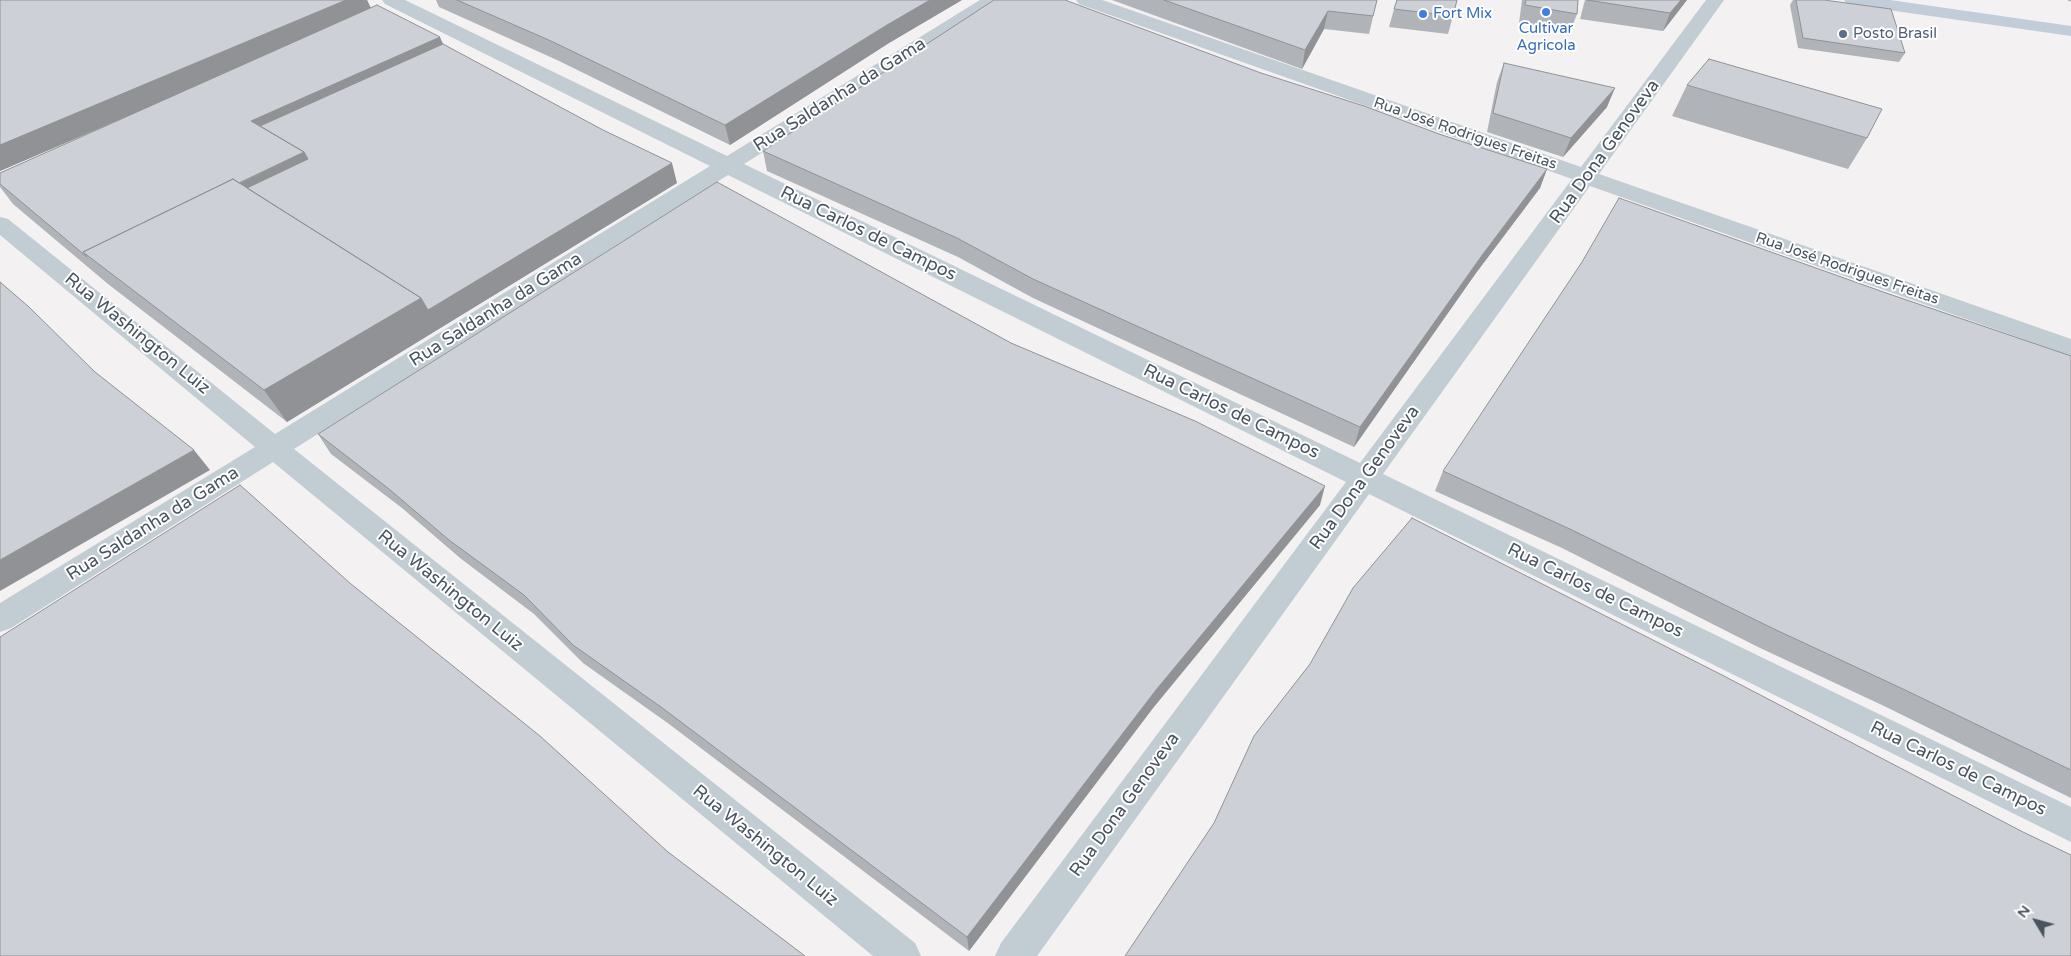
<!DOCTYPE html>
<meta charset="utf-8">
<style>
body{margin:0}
#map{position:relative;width:2071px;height:956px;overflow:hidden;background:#f3f1f1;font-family:"Varela Round",sans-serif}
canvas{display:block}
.north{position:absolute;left:2011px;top:896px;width:50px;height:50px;-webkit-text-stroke:4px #fff;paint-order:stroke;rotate:307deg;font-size:14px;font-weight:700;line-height:20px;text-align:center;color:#485560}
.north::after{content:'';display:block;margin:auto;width:18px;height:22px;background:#485560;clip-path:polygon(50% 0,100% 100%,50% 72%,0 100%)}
</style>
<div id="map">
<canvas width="2071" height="956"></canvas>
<div class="north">N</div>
</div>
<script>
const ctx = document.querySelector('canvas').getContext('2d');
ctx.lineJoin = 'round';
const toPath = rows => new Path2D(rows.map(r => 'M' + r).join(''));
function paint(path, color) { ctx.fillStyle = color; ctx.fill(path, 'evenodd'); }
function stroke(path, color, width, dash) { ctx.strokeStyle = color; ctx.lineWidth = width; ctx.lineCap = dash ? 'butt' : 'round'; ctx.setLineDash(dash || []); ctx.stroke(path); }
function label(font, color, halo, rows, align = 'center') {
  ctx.font = font + ' "Varela Round",sans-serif'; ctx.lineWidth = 4; ctx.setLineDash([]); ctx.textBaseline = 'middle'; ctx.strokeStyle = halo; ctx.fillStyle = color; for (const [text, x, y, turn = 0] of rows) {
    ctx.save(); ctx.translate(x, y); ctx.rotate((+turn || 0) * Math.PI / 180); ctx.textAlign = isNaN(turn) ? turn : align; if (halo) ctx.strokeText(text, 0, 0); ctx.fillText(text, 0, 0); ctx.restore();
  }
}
const minor = toPath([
 [382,0,405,0,727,156,980,0,1001,0,998,4,744,164,1360,463,1572,179,1079,4,1076,0,1102,0,1581,167,1706,0,1724,0,1599,174,2071,339,2071,356,1590,186,1383,474,2071,807,2071,842,1369,494,1037,956,995,956,1001,943,1346,482,728,175,294,449,915,943,921,956,873,956,273,462,11,628,0,632,0,603,255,447,0,235,0,217,8,219,275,434,710,166,385,4,382,0]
]);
const secondary = toPath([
 [1844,0,1890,0,2071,26,2071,36,1853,5,1847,4,1844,0]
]);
const rail = toPath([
 [2069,0,2071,0]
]);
const wall = toPath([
 [0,0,367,0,371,8,443,44,677,183,287,422,108,284,13,204,0,187,0,173,170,98,0,171],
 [436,0,962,0,889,43,730,145,557,60,439,7],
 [1112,0,1377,0,1369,34,1324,29,1302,69],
 [1522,0,1578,0,1577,14,1570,32,1519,23],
 [1585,0,1687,0,1663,31,1580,19],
 [1793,0,1824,0,1905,53,1899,62,1798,48,1790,5],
 [1394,9,1453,16,1448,34,1389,27],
 [1504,63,1607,107,1563,157,1487,132,1497,82],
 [1261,73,1439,134,1547,169,1540,188,1476,273,1354,447,1033,298,958,257,767,171,763,151],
 [1687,85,1867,138,1848,169,1672,116],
 [1889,294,2071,356,2071,798,1884,706,1758,647,1562,548,1435,491,1443,471],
 [1011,343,1320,505,1153,708,969,951,669,724,583,663,534,614,460,558,402,508,331,454,318,434]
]);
const shadedWall = toPath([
 [346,0,367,0,372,11,0,171,0,145],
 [930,0,962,0,889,43,730,145,725,125,887,25],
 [1681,0,1687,0,1663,31,1670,13],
 [1328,11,1324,29,1302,69,1305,50],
 [440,37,451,63,278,142,251,121],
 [1615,88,1607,107,1563,157,1571,138],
 [304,152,318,178,89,257],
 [672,163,677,183,287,422,264,390,421,298],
 [1547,169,1540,188,1476,273,1354,447,1360,427,1483,254],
 [194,450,210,470,0,591,0,560],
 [1325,486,1320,505,1153,708,969,951,967,937,1156,690]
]);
const building = toPath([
 [0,0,346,0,0,145,0,0],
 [457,0,930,0,887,25,725,125,551,41,457,0],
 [994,0,1065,0,1261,73,1364,106,1439,134,1547,169,1483,254,1360,427,1033,279,957,238,763,151,994,0],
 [1164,0,1377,0,1373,16,1328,11,1305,50,1164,0],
 [1397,0,1457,0,1453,16,1394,9,1397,0],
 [1526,0,1578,0,1577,14,1525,5,1526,0],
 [1587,0,1681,0,1670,13,1587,0],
 [1796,0,1824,0,1891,9,1905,53,1803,38,1796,0],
 [377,5,440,37,251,121,304,152,239,183,233,179,83,252,87,257,0,184,0,173,377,5],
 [443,44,603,130,672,163,428,310,421,298,247,188,308,159,304,152,260,126,443,44],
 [1709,59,1882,109,1867,138,1687,85,1709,59],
 [1504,63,1615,88,1571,138,1493,113,1504,63],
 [233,179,421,298,264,390,83,252,233,179],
 [717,182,1011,343,1195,421,1325,486,1156,690,967,937,661,707,573,645,524,595,449,540,389,489,318,434,717,182],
 [1619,198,1889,294,2071,356,2071,770,1903,689,1774,629,1572,530,1443,471,1582,262,1619,198],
 [0,282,29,307,95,372,194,450,0,560,0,282],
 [240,485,351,584,540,736,668,852,805,956,0,956,0,637,240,485],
 [1412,518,1722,675,2023,832,2071,855,2071,956,1125,956,1214,823,1254,736,1310,664,1353,588,1412,518]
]);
const markers = [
 [1546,12,5,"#3f7fe0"],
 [1423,14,5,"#3f7fe0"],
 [1843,34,5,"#5c6f8a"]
];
const farShopnames = [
 ["Fort Mix",1433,14],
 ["Cultivar",1546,29,"center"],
 ["Agricola",1546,46,"center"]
];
const farServicenames = [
 ["Posto Brasil",1853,34]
];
const farStreetnames = [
 ["Rua José Rodrigues Freitas",1465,134,19],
 ["Rua José Rodrigues Freitas",1847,269,19]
];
const streetNames = [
 ["Rua Saldanha da Gama",840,95,-32],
 ["Rua Dona Genoveva",1605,152,-54],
 ["Rua Carlos de Campos",868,234,26],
 ["Rua Saldanha da Gama",496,310,-32],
 ["Rua Washington Luiz",137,334,39],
 ["Rua Carlos de Campos",1231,412,26],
 ["Rua Dona Genoveva",1365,478,-54],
 ["Rua Saldanha da Gama",153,524,-32],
 ["Rua Washington Luiz",450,591,39],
 ["Rua Carlos de Campos",1595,591,26],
 ["Rua Carlos de Campos",1958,769,26],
 ["Rua Dona Genoveva",1125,805,-54],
 ["Rua Washington Luiz",765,846,39]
];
paint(minor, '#c1ccd3');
paint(secondary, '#c1cdd8');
stroke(rail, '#b3b6bb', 2.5);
paint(wall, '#b0b3b8');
paint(shadedWall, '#909296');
paint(building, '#cdd0d6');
stroke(building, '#909296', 1);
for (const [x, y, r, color] of markers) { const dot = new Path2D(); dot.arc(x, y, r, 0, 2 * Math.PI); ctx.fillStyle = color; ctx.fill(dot); stroke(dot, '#fff', 2); }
label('15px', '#366cbe', '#fff', farShopnames, 'left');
label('15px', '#4e5e75', '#fff', farServicenames, 'left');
label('15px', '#485560', '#fff', farStreetnames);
label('18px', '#485560', '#fff', streetNames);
</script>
